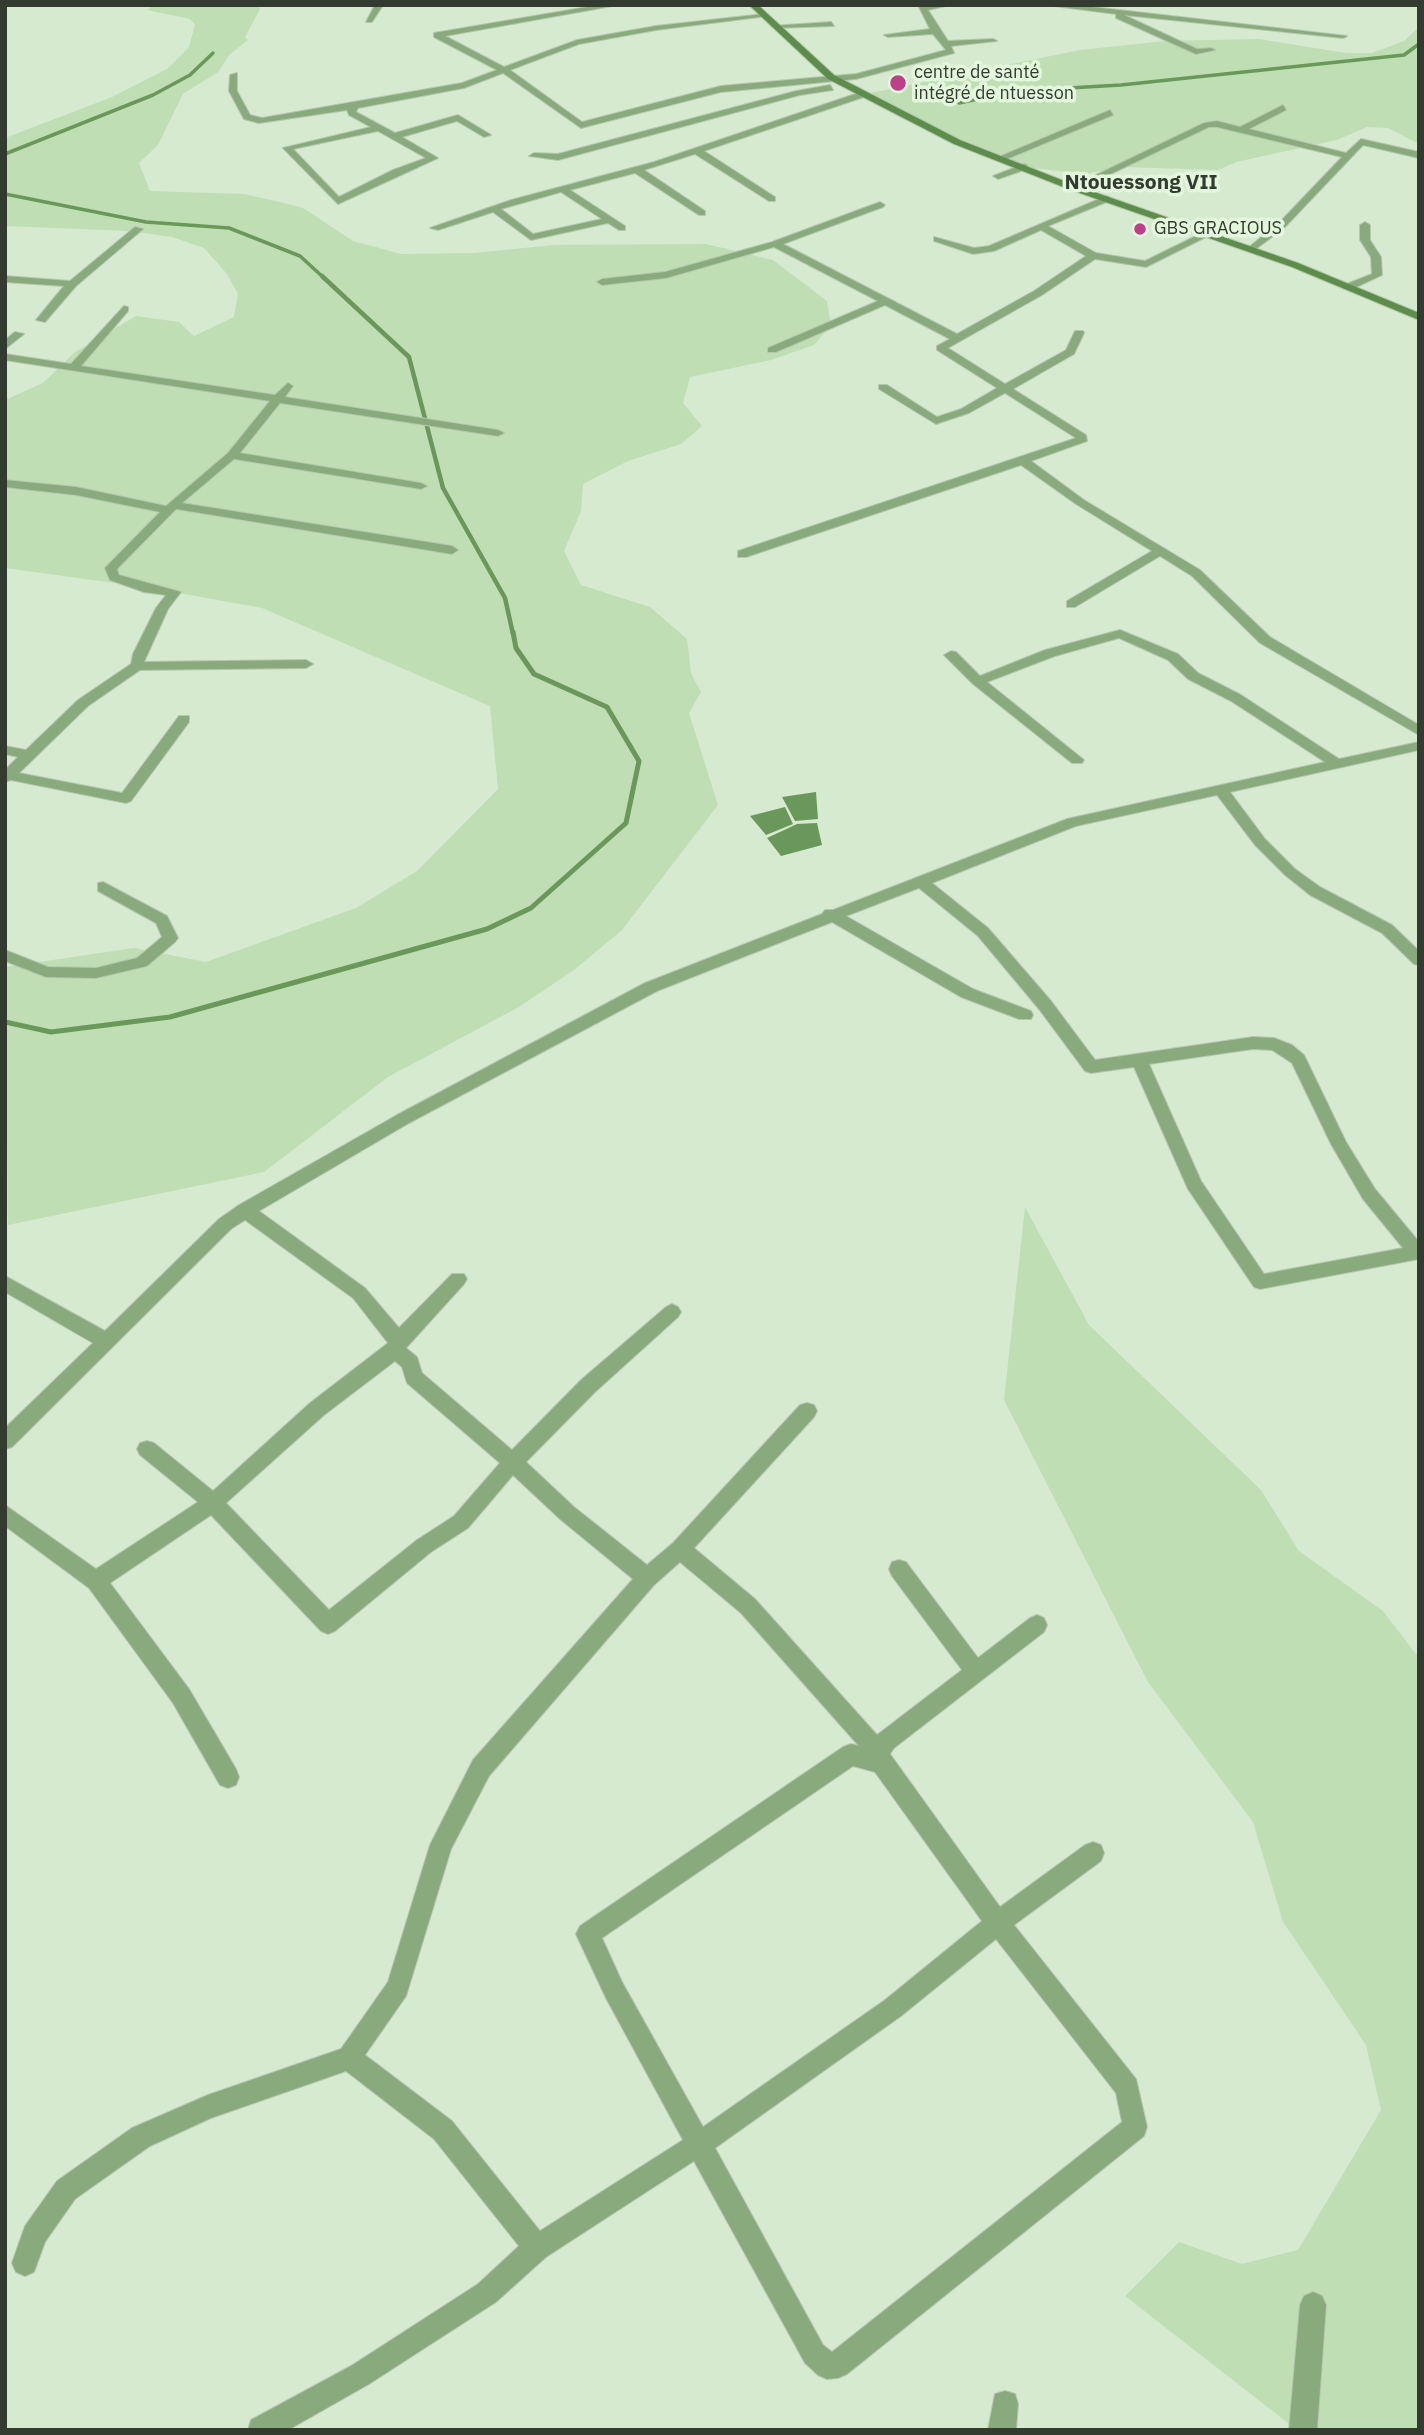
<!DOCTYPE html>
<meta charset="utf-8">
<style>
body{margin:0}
#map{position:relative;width:1424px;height:2435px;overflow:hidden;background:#d6eacf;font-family:"IBM Plex Sans",sans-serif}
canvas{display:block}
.frame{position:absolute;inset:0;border:7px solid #333b31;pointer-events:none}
</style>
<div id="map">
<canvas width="1424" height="2435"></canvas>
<div class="frame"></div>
</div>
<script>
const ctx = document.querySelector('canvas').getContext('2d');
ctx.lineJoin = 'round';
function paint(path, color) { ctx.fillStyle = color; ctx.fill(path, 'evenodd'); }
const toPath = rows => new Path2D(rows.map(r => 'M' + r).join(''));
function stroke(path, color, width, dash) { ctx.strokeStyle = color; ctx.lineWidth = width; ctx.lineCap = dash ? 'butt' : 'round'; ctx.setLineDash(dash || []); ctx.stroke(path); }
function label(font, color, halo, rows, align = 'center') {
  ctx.font = font + ' "IBM Plex Sans",sans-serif'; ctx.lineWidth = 7; ctx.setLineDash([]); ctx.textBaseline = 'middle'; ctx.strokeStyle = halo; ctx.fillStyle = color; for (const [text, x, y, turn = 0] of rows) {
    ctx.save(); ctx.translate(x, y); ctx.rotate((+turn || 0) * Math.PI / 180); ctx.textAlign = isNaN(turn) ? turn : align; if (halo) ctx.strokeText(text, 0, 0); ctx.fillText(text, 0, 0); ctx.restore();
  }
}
const green = toPath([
 [154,5,258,5,260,9,245,37,248,40,229,55,218,72,183,94,158,145,139,163,150,191,244,194,284,203,303,208,353,241,401,254,475,253,553,245,706,244,773,260,827,301,831,325,814,345,771,360,690,377,683,403,702,426,681,444,628,461,583,484,581,511,564,551,581,585,650,607,687,639,691,673,701,692,689,713,718,805,622,930,574,970,519,1007,388,1077,264,1172,8,1225,5,967,134,948,206,962,356,908,417,871,498,789,490,706,262,608,151,588,5,568,5,400,43,383,75,352,136,316,179,322,194,336,234,317,238,294,227,274,204,248,172,237,129,231,5,226,5,138,112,97,167,69,189,47,195,25,190,19,147,10],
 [1419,27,1419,144,1388,128,1367,127,1337,140,1236,162,1218,170,1124,167,1084,174,1024,167,861,95,1080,50,1165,41,1259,39,1346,53,1372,53,1404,41],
 [1025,1207,1089,1325,1261,1490,1299,1551,1383,1611,1419,1658,1419,2430,1297,2430,1125,2296,1179,2242,1242,2264,1298,2250,1381,2110,1366,2045,1283,1922,1253,1822,1148,1682,1004,1400]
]);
const water = toPath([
 [816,792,818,819,795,821,782,797],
 [785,807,793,824,766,835,750,816],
 [817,823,822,845,781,856,767,838,797,824]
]);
const streamFar2 = toPath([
 [959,103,1016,91,1121,85,1404,55,1419,44],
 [5,154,153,95,190,75,213,53],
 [5,194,146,222,229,228,300,256,324,278]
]);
const streamFar1 = toPath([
 [322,276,409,357,443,488,505,598,513,634]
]);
const stream = toPath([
 [5,1022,51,1032,170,1017,487,929,531,908,626,823,639,761,607,707,534,674,516,648,513,632]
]);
const street = toPath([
 [375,5,383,5,372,22,366,22,375,5],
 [599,5,618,5,445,36,504,67,577,40,656,26,764,14,768,16,656,30,579,44,510,70,582,122,721,86,856,74,946,50,933,34,888,37,884,35,930,29,918,5,950,5,928,10,948,41,993,39,997,41,951,46,954,53,856,79,721,92,581,128,503,73,464,88,358,108,356,112,395,133,458,115,491,135,484,137,457,121,402,137,438,158,338,204,283,148,371,127,349,115,347,110,259,123,244,119,229,91,230,75,237,73,237,91,250,115,262,118,462,83,497,70,434,37,434,33,599,5],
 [378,131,426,158,393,170,339,197,293,149,378,131],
 [1046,5,1075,5,1347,36,1343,38,1124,15,1197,49,1211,48,1215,50,1196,54,1116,18,1116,14,1046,5],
 [831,22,834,26,775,28,771,26,831,22],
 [830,85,833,90,800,95,558,160,529,156,534,153,558,154,796,91,830,85],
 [861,92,864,97,704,151,775,197,775,201,769,201,695,154,644,170,705,211,705,215,699,215,635,173,570,190,625,226,625,230,619,230,608,223,531,240,493,212,438,230,430,228,511,200,654,162,861,92],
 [561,192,602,219,533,234,501,209,561,192],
 [1283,105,1286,110,1249,129,1346,153,1361,139,1419,152,1419,158,1363,145,1285,227,1252,252,1247,249,1249,247,1279,223,1342,157,1217,127,1209,127,1077,190,1069,188,1204,123,1217,121,1240,127,1283,105],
 [1110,110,1113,115,1002,161,994,159,1110,110],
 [1024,164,1027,165,1027,169,998,179,993,176,1024,164],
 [1106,196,1109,197,1109,201,1048,226,1096,253,1145,261,1204,232,1212,234,1146,267,1095,259,1042,295,948,348,1005,384,1066,350,1075,331,1083,331,1084,333,1074,354,1013,389,1086,435,1087,441,1031,461,1084,500,1200,570,1270,637,1419,725,1419,735,1260,643,1192,576,1160,556,1075,607,1067,607,1067,601,1152,551,1076,504,1021,465,746,557,738,557,738,551,1076,438,1005,393,969,413,936,424,879,389,879,385,887,385,937,417,961,409,997,388,937,350,937,346,950,339,885,305,776,352,768,352,768,348,878,301,774,247,666,278,602,285,597,282,602,279,665,272,772,242,880,202,885,205,883,207,783,244,957,334,1034,291,1086,256,1041,230,994,251,973,254,934,241,934,237,974,248,989,246,1106,196],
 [1365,222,1370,225,1370,240,1381,257,1382,275,1352,289,1344,289,1344,285,1372,274,1371,257,1360,240,1360,225,1365,222],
 [135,227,143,229,76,286,45,322,36,320,64,286,5,282,5,276,70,281,135,227],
 [124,306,128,307,128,311,81,366,275,395,288,383,293,386,285,397,498,430,504,433,498,436,280,403,240,453,421,483,427,486,421,489,234,459,182,503,452,546,458,550,452,554,176,509,117,569,119,575,181,592,168,609,144,662,306,660,313,664,306,668,140,670,88,706,19,773,122,793,179,716,189,716,189,722,131,801,126,803,11,780,5,782,5,770,18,757,5,754,5,746,26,750,78,700,131,664,133,654,156,608,166,595,144,592,110,580,105,568,160,512,76,495,5,487,5,480,76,487,166,506,228,453,270,401,5,360,5,354,71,364,124,306],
 [15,332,24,334,5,349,5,340,15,332],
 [1120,630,1178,654,1198,673,1241,695,1339,759,1419,742,1419,750,1230,792,1265,839,1295,869,1320,887,1392,925,1419,951,1419,965,1414,964,1382,933,1310,895,1285,875,1255,845,1217,795,1076,826,932,883,988,928,1051,1001,1095,1060,1253,1037,1274,1038,1292,1045,1304,1055,1346,1142,1375,1189,1419,1242,1419,1259,1260,1289,1254,1287,1188,1189,1134,1067,1091,1073,1085,1071,1039,1009,978,936,919,888,846,916,973,989,1031,1011,1033,1015,1031,1019,1019,1019,961,997,832,922,657,991,409,1123,259,1211,365,1288,399,1328,452,1274,464,1274,467,1279,464,1284,406,1348,417,1357,422,1373,512,1450,581,1380,666,1307,672,1304,678,1307,681,1312,678,1317,595,1392,526,1462,574,1507,647,1565,673,1543,800,1405,807,1403,814,1405,817,1411,814,1417,694,1548,755,1599,877,1735,962,1670,892,1576,889,1569,892,1562,899,1560,906,1562,978,1658,1030,1618,1037,1615,1044,1618,1047,1625,1044,1632,894,1748,890,1754,1000,1907,1085,1845,1093,1842,1101,1845,1104,1853,1101,1861,1014,1925,1136,2079,1147,2127,1144,2136,847,2374,838,2378,827,2379,818,2375,805,2363,694,2161,546,2257,496,2302,369,2384,288,2430,248,2430,251,2420,351,2366,478,2284,519,2246,434,2139,346,2071,211,2118,150,2146,75,2199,45,2242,34,2272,25,2276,16,2272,12,2263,25,2226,57,2181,132,2128,208,2095,341,2049,388,1982,430,1845,473,1760,633,1579,560,1519,513,1475,468,1528,431,1552,335,1631,328,1634,321,1631,211,1515,110,1583,189,1689,236,1769,239,1777,236,1785,228,1788,220,1785,173,1703,89,1588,5,1526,5,1505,96,1569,198,1502,140,1455,137,1449,140,1443,147,1441,154,1443,213,1491,310,1403,388,1343,353,1298,245,1220,231,1229,12,1447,5,1449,5,1428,93,1343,5,1292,5,1276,105,1331,219,1219,239,1205,397,1115,645,983,822,914,825,910,833,910,1067,819,1325,762,1231,701,1188,679,1168,660,1119,638,1055,656,987,682,1084,760,1082,763,1072,763,973,684,944,655,951,651,956,652,980,676,1045,650,1120,630],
 [1253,1049,1272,1050,1292,1063,1331,1144,1363,1199,1403,1248,1264,1274,1201,1181,1149,1064,1253,1049],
 [395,1361,402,1367,407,1383,500,1463,454,1516,417,1540,329,1610,226,1503,324,1415,395,1361],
 [680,1562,741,1613,859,1746,851,1744,843,1747,580,1926,576,1934,606,1998,683,2140,540,2231,452,2121,365,2055,406,1996,451,1849,489,1776,654,1585,680,1562],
 [853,1766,875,1772,982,1921,885,2000,703,2127,622,1982,602,1938,853,1766],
 [996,1939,1116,2093,1122,2122,832,2352,823,2345,715,2148,901,2016,996,1939],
 [103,882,167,916,178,938,175,942,147,966,96,978,46,977,5,961,5,950,48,967,96,968,137,958,162,937,156,923,98,891,98,883,103,882],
 [1313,2292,1322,2296,1326,2305,1317,2430,1289,2430,1300,2305,1304,2296,1313,2292],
 [1005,2391,1015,2394,1018,2404,1016,2430,988,2430,995,2394,1005,2391]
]);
const secondary = toPath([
 [749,5,758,5,834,75,960,140,1077,186,1298,263,1419,313,1419,320,1292,267,1071,190,954,144,828,79,749,5]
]);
const markers = [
 [898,83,9,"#be3f8a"],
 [1140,229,7,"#be3f8a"]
];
const farPoinames = [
 ["centre de santé",914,73],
 ["intégré de ntuesson",914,94],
 ["GBS GRACIOUS",1154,229]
];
const farQuarternames = [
 ["Ntouessong VII",1141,183]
];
paint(green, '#bfdeb4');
paint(water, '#6a975a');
stroke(streamFar2, '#6a975a', 3.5);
stroke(streamFar1, '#6a975a', 4.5);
stroke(stream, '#6a975a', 5);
stroke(street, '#b5c7af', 2);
stroke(secondary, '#b5c7af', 2);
paint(street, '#89aa7d');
paint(secondary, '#5c8d4a');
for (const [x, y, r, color] of markers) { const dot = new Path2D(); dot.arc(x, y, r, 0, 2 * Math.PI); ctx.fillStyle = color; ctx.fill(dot); stroke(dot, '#e3f7dc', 2.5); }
label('18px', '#333b31', '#e3f7dc', farPoinames, 'left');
label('bold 21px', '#333b31', '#e3f7dc', farQuarternames);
</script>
